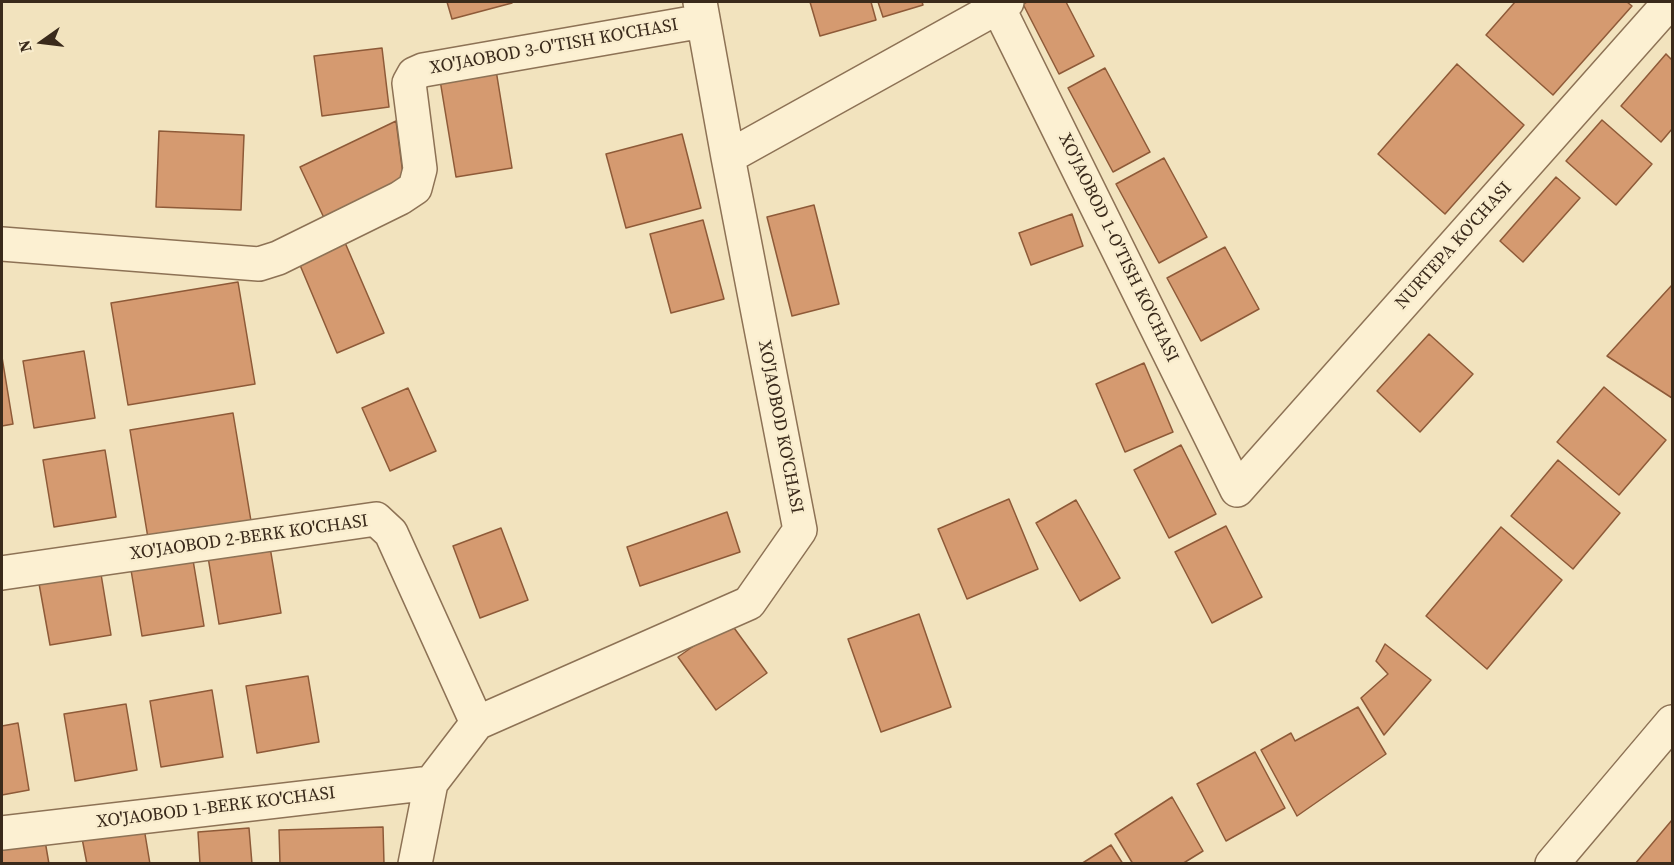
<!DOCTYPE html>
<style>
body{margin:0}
#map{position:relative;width:1674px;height:865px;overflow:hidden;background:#f2e3be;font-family:"Source Serif 4",serif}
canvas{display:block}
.frame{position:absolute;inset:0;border:3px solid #3a2a1b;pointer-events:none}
.north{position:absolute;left:12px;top:12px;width:60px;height:60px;-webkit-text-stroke:4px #f9edce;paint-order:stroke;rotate:256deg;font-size:16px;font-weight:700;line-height:24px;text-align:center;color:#3a2a1b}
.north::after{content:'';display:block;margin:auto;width:21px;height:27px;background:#3a2a1b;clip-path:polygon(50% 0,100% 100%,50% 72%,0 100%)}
</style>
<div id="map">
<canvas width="1674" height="865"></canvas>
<div class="frame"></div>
<div class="north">N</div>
</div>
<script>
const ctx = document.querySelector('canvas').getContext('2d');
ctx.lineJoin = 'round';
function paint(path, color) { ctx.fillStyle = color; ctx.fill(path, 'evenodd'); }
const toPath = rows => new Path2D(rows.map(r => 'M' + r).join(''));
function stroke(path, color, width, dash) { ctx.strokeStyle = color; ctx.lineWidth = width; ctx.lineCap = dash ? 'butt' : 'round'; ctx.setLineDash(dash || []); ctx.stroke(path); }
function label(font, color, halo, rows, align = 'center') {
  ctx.font = font + ' "Source Serif 4",serif'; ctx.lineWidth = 5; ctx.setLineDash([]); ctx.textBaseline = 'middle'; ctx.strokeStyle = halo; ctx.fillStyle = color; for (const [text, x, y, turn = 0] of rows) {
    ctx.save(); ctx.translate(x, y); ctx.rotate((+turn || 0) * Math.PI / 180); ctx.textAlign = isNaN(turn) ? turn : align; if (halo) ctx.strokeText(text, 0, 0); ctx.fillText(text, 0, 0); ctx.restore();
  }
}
const building = toPath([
 [447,2,512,2,512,3,452,19,447,2],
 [810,2,871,2,876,20,820,36,810,2],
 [878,2,922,2,923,5,883,17,878,2],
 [1027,2,1066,2,1094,56,1059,74,1023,4,1027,2],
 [1515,2,1627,2,1632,6,1553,95,1486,35,1515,2],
 [382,48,389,107,322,116,314,56,382,48],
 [1666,54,1672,60,1672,129,1661,142,1621,106,1666,54],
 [495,64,512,168,456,177,439,74,495,64],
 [1457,64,1524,125,1445,214,1378,154,1457,64],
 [1105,68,1150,152,1113,172,1068,88,1105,68],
 [1602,120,1652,164,1616,205,1566,161,1602,120],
 [396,121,404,182,325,220,300,167,396,121],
 [159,131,244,135,241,210,156,207,159,131],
 [682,134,701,208,626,228,606,154,682,134],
 [1164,158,1207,237,1159,263,1116,184,1164,158],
 [1556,177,1580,198,1523,262,1500,241,1556,177],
 [814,205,839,304,792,316,767,217,814,205],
 [1072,214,1083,246,1031,265,1019,233,1072,214],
 [703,220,724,299,671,313,650,234,703,220],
 [343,238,384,333,337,353,297,258,343,238],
 [1225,247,1259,309,1201,341,1167,278,1225,247],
 [238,282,255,384,128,405,111,303,238,282],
 [1672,285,1672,398,1607,356,1672,285],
 [1429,334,1473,374,1420,432,1377,391,1429,334],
 [84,351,95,418,34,428,23,361,84,351],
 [2,357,13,424,2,426,2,357],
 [1144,363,1173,432,1125,452,1096,384,1144,363],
 [1604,387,1666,440,1619,495,1557,442,1604,387],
 [408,388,436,451,390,471,362,408,408,388],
 [233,413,251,521,148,538,130,430,233,413],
 [1181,445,1216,514,1169,538,1134,470,1181,445],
 [105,450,116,517,54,527,43,460,105,450],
 [1558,460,1620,513,1573,569,1511,516,1558,460],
 [1009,499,1038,569,967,599,938,529,1009,499],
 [1076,500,1120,578,1080,601,1036,523,1076,500],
 [727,512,740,552,640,586,627,547,727,512],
 [1226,526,1262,597,1212,623,1175,552,1226,526],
 [1501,527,1562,580,1487,669,1426,616,1501,527],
 [501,528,528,600,480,618,453,546,501,528],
 [270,547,281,613,219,624,208,557,270,547],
 [193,560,204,626,142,636,131,570,193,560],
 [100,568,111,635,50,645,38,578,100,568],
 [919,614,951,707,881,732,848,639,919,614],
 [729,621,767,673,716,710,678,657,729,621],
 [1385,644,1431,680,1384,735,1361,698,1388,674,1376,661,1385,644],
 [308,676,319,742,257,753,246,686,308,676],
 [212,690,223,757,161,767,150,701,212,690],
 [126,704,137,770,75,781,64,714,126,704],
 [1358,707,1386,754,1297,816,1261,750,1291,733,1295,741,1358,707],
 [18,723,29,790,2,795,2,726,18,723],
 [1255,752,1285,808,1226,841,1197,784,1255,752],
 [1172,797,1203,851,1182,864,1133,864,1115,834,1172,797],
 [1672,820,1672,864,1635,864,1672,820],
 [143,822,150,864,87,864,81,833,143,822],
 [383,827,384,864,280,864,279,830,383,827],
 [249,828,252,864,200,864,198,832,249,828],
 [44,835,49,864,2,864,2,842,44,835],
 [1111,845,1123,864,1081,864,1111,845]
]);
const street = toPath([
 [998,7,1237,490,1670,2],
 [728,157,1007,2],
 [2,244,259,264,278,258,400,198,415,188,420,169,409,83,414,74,423,70,703,21],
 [2,573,376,519,391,533,477,723],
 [2,833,431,783],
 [415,864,431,783,477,723,749,603,800,530,728,157,700,2],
 [1552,864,1672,722]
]);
const streetNames = [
 ["XO'JAOBOD 3-O'TISH KO'CHASI",554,47,-10],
 ["NURTEPA KO'CHASI",1454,246,-48],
 ["XO'JAOBOD 1-O'TISH KO'CHASI",1118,248,64],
 ["XO'JAOBOD KO'CHASI",780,427,79],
 ["XO'JAOBOD 2-BERK KO'CHASI",249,538,-8],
 ["XO'JAOBOD 1-BERK KO'CHASI",216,808,-7]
];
paint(building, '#d59a70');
stroke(building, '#8e5a38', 1.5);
stroke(street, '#8d7255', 36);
stroke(street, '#fcf0d2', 33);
label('18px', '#3a2a1b', '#f9edce', streetNames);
</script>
